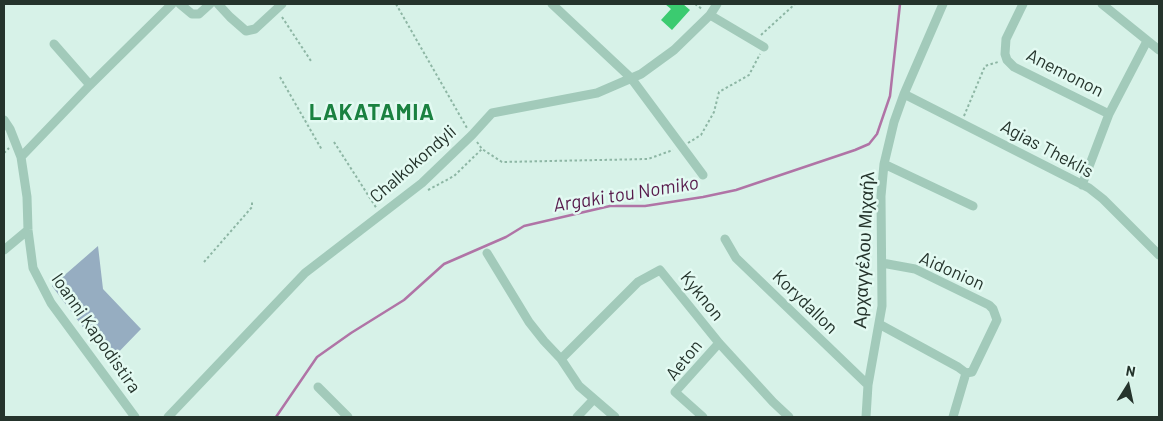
<!DOCTYPE html>
<meta charset="utf-8">
<style>
body{margin:0}
#map{position:relative;width:1163px;height:421px;overflow:hidden;background:#d7f2e8;font-family:Barlow,sans-serif}
canvas{display:block}
.frame{position:absolute;inset:0;border:5px solid #25342c;pointer-events:none}
.north{position:absolute;left:1103px;top:361px;width:50px;height:50px;-webkit-text-stroke:4px #e3faf2;paint-order:stroke;rotate:10deg;font-size:14px;font-weight:700;line-height:20px;text-align:center;color:#25342c}
.north::after{content:'';display:block;margin:auto;width:18px;height:22px;background:#25342c;clip-path:polygon(50% 0,100% 100%,50% 72%,0 100%)}
</style>
<div id="map">
<canvas width="1163" height="421"></canvas>
<div class="frame"></div>
<div class="north">N</div>
</div>
<script>
const ctx = document.querySelector('canvas').getContext('2d');
ctx.lineJoin = 'round';
function paint(path, color) { ctx.fillStyle = color; ctx.fill(path, 'evenodd'); }
const toPath = rows => new Path2D(rows.map(r => 'M' + r).join(''));
function stroke(path, color, width, dash) { ctx.strokeStyle = color; ctx.lineWidth = width; ctx.lineCap = dash ? 'butt' : 'round'; ctx.setLineDash(dash || []); ctx.stroke(path); }
function label(font, color, halo, rows, align = 'center') {
  ctx.font = font + ' Barlow,sans-serif'; ctx.lineWidth = 5; ctx.setLineDash([]); ctx.textBaseline = 'middle'; ctx.strokeStyle = halo; ctx.fillStyle = color; for (const [text, x, y, turn = 0] of rows) {
    ctx.save(); ctx.translate(x, y); ctx.rotate((+turn || 0) * Math.PI / 180); ctx.textAlign = isNaN(turn) ? turn : align; if (halo) ctx.strokeText(text, 0, 0); ctx.fillText(text, 0, 0); ctx.restore();
  }
}
const green = toPath([
 [98,246,103,289,141,329,109,362,52,286]
]);
const stream = toPath([
 [276,417,317,357,351,333,404,300,444,264,506,237,524,226,610,206,645,206,703,197,736,190,855,150,869,144,877,134,890,96,900,4]
]);
const building = toPath([
 [665,4,683,4,690,10,672,30,661,20,671,9]
]);
const path = toPath([
 [396,4,467,128],
 [695,4,702,9],
 [282,17,311,61],
 [761,35,795,4],
 [280,77,322,150],
 [964,116,985,66,998,62],
 [334,142,377,209],
 [477,142,482,149,502,162,648,159,673,150],
 [688,143,701,135,714,112,719,92,749,75,760,54],
 [4,153,9,148],
 [428,190,454,176,482,149],
 [204,262,252,207,252,202]
]);
const minor = toPath([
 [180,4,192,14,199,14,210,4],
 [218,4,230,17,246,31,255,29,282,4],
 [552,4,631,78,703,175],
 [1023,4,1006,39,1005,54,1007,60,1014,67,1109,114],
 [1102,4,1159,50],
 [710,15,764,47],
 [54,44,90,85],
 [904,94,1089,188,1103,199,1159,255],
 [4,120,10,129,21,157,27,197,28,230,33,268,51,303,135,417],
 [21,157,90,85,172,4],
 [884,164,973,206],
 [1082,185,1109,114,1147,41],
 [725,239,736,258,868,385],
 [4,250,28,230],
 [487,253,529,322,544,341,561,359,579,386,615,417],
 [882,263,915,269,989,305,993,309,997,320,972,372,966,373],
 [879,324,958,367,966,373],
 [561,359,638,282,660,270,719,343,773,402,789,417],
 [318,387,348,417],
 [168,417,305,273,422,183,472,135,492,113,597,93,641,74,674,50,710,15,717,4],
 [577,417,594,399],
 [703,417,675,392,719,343],
 [866,417,868,385,882,306,881,196,884,164,894,122,904,94,943,4],
 [953,417,966,373]
]);
const streetNames = [
 ["Anemonon",1065,73,27],
 ["Agias Theklis",1047,149,28],
 ["Chalkokondyli",413,164,-41],
 ["Αρχαγγέλου Μιχαήλ",864,250,-87],
 ["Aidonion",952,271,24],
 ["Kyknon",702,296,51],
 ["Korydallon",805,302,44],
 ["Ioanni Kapodistira",96,333,55],
 ["Aeton",684,360,-51]
];
const waterNames = [
 ["Argaki tou Nomiko",626,194,-9]
];
const districtNames = [
 ["LAKATAMIA",372,113]
];
paint(green, '#96adc1');
stroke(stream, '#b074a6', 2.5);
paint(building, '#3bcb70');
stroke(path, '#8db6a4', 2, [2.5, 2.5]);
stroke(minor, '#a2caba', 9);
label('18px', '#25342c', '#e3faf2', streetNames);
label('italic 19px', '#57194b', '#e3faf2', waterNames);
ctx.letterSpacing = '1px';
label('bold 22px', '#1a8140', '#e3faf2', districtNames);
ctx.letterSpacing = '0px';
</script>
